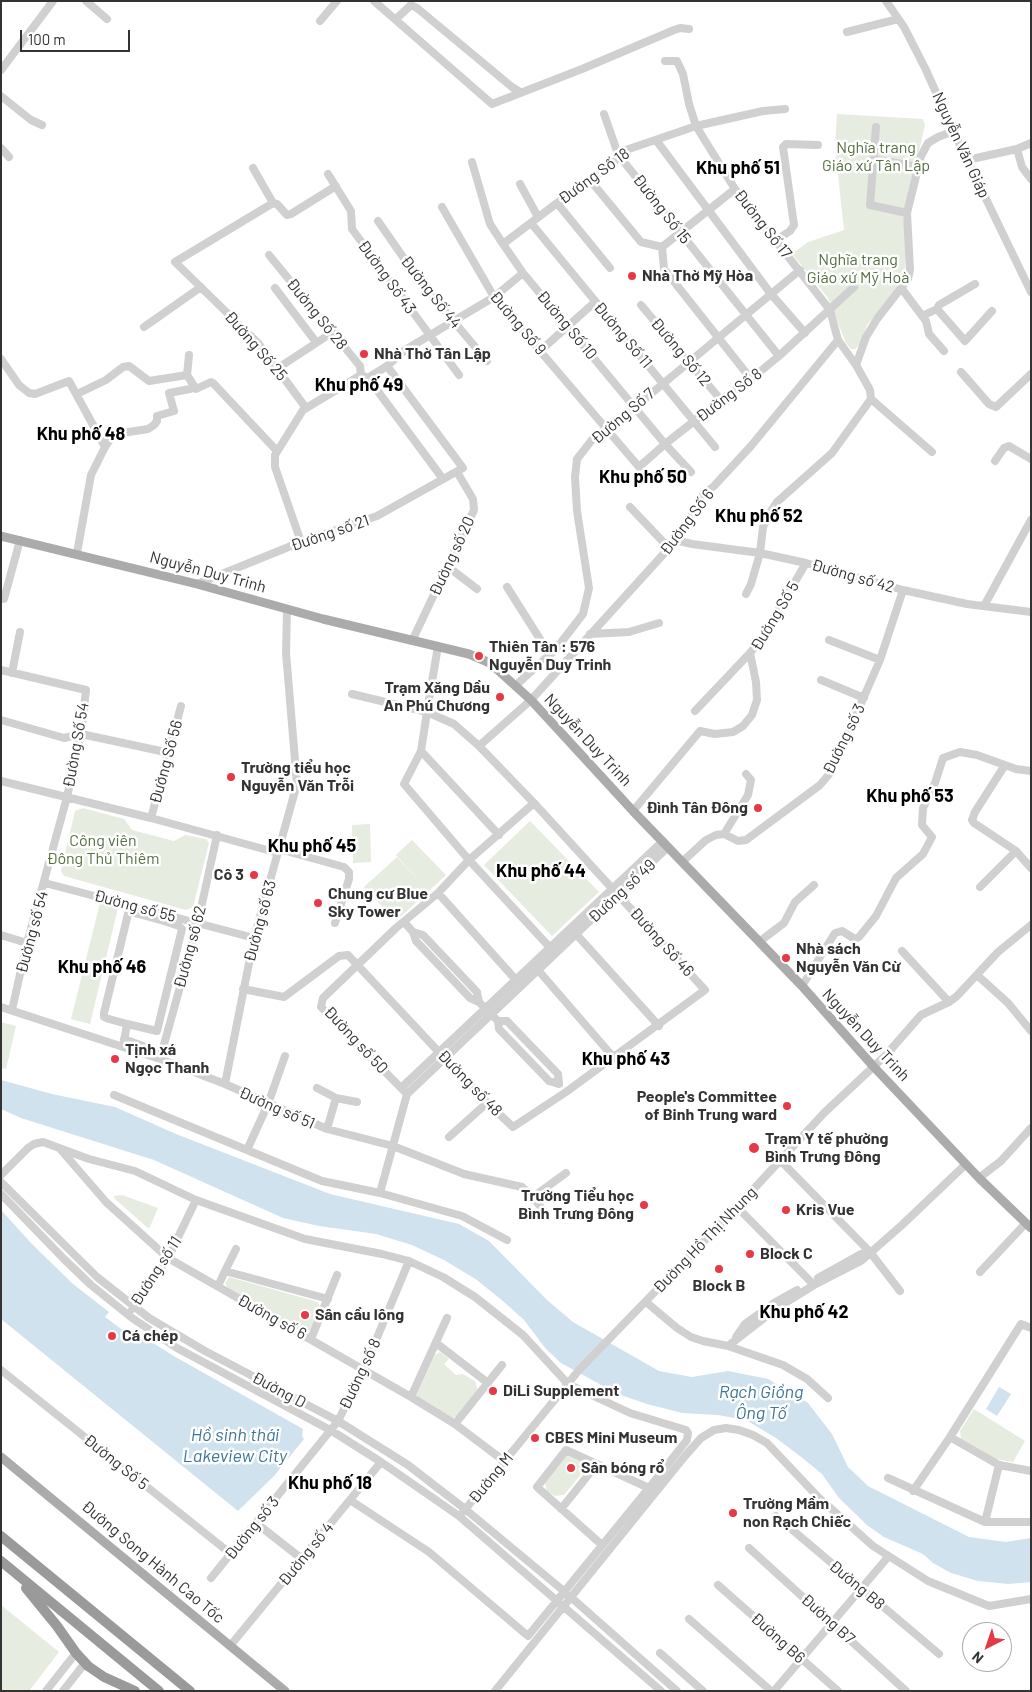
<!DOCTYPE html>
<meta charset="utf-8">
<style>
body{margin:0}
#map{position:relative;width:1032px;height:1692px;overflow:hidden;background:#fff;font-family:Barlow,sans-serif}
canvas{display:block}
.frame{position:absolute;inset:0;border:2px solid #333;pointer-events:none}
.north{position:absolute;left:962px;top:1622px;width:50px;height:50px;box-sizing:border-box;background:#fff;border:1px solid #adadad;border-radius:50%;rotate:221deg;font-size:14px;font-weight:700;line-height:20px;text-align:center;color:#333}
.north::after{content:'';display:block;margin:auto;width:18px;height:22px;background:#e63946;clip-path:polygon(50% 0,100% 100%,50% 72%,0 100%)}
.scale{position:absolute;left:20px;top:30px;width:110px;height:22px;box-sizing:border-box;border:2px solid #333;border-top:0;padding-left:6px;font-size:15px;line-height:18px;white-space:nowrap;color:#333;-webkit-text-stroke:4px #fff;paint-order:stroke}
</style>
<div id="map">
<canvas width="1032" height="1692"></canvas>
<div class="frame"></div>
<div class="north">N</div>
<div class="scale">100 m</div>
</div>
<script>
const ctx = document.querySelector('canvas').getContext('2d');
ctx.lineJoin = 'round';
function paint(path, color) { ctx.fillStyle = color; ctx.fill(path, 'evenodd'); }
const toPath = rows => new Path2D(rows.map(r => 'M' + r).join(''));
function stroke(path, color, width, dash) { ctx.strokeStyle = color; ctx.lineWidth = width; ctx.lineCap = dash ? 'butt' : 'round'; ctx.setLineDash(dash || []); ctx.stroke(path); }
function label(font, color, halo, rows, align = 'center') {
  ctx.font = font + ' Barlow,sans-serif'; ctx.lineWidth = 5; ctx.setLineDash([]); ctx.textBaseline = 'middle'; ctx.strokeStyle = halo; ctx.fillStyle = color; for (const [text, x, y, turn = 0] of rows) {
    ctx.save(); ctx.translate(x, y); ctx.rotate((+turn || 0) * Math.PI / 180); ctx.textAlign = isNaN(turn) ? turn : align; if (halo) ctx.strokeText(text, 0, 0); ctx.fillText(text, 0, 0); ctx.restore();
  }
}
const green = toPath([
 [837,114,923,119,925,125,903,219,905,227,906,257,904,276,899,286,867,325,860,344,855,349,851,349,846,343,828,298,792,254,808,242,844,230,835,146],
 [83,808,124,819,132,830,174,841,185,835,206,839,209,843,193,907,186,910,64,876,61,871,75,811],
 [530,821,599,892,552,936,484,865],
 [370,824,371,862,353,863,352,825],
 [412,840,446,875,396,921,364,887,397,857,425,887,396,855],
 [101,899,119,904,90,1024,71,1019],
 [1,1022,16,1026,6,1069,1,1068],
 [122,1195,158,1208,149,1229,115,1199,114,1196],
 [229,1277,318,1302,320,1307,311,1330,303,1331,228,1288,225,1283],
 [440,1352,449,1359,444,1364,456,1375,463,1374,475,1381,478,1391,457,1416,453,1418,417,1397,417,1394,435,1355],
 [974,1409,1025,1441,1013,1462,996,1459,961,1439,960,1431],
 [568,1455,576,1457,580,1461,583,1468,582,1473,564,1495,555,1496,547,1491,545,1483,564,1456],
 [1,1605,59,1652,29,1691,1,1691]
]);
const water = toPath([
 [1,1080,52,1094,115,1107,176,1134,330,1194,459,1224,489,1241,547,1300,573,1322,659,1371,692,1377,728,1371,768,1379,808,1403,832,1434,848,1467,868,1486,969,1537,1006,1542,1031,1538,1031,1582,1008,1584,978,1581,951,1573,933,1563,923,1554,884,1537,868,1526,839,1498,822,1474,800,1456,776,1438,746,1420,718,1415,682,1413,647,1404,618,1394,592,1380,561,1363,546,1349,524,1320,504,1302,477,1280,444,1260,412,1245,376,1234,319,1226,283,1218,154,1160,21,1118,1,1109],
 [1,1210,32,1244,73,1284,109,1312,105,1317,132,1337,136,1332,172,1355,303,1429,302,1436,304,1439,274,1476,238,1511,1,1319],
 [999,1387,1011,1394,997,1416,986,1409]
]);
const minor = toPath([
 [86,1,107,19],
 [374,1,492,104,582,69,674,30,680,28,689,29],
 [886,1,904,27,925,68,959,143,1031,292],
 [396,19,411,5,417,8,512,87,520,92],
 [320,21,337,1],
 [847,32,898,19],
 [1,70,53,1],
 [1,96,31,120,42,125],
 [604,114,618,154],
 [876,127,870,205,907,213],
 [656,140,771,294,805,333],
 [1,148,9,157],
 [1017,149,1031,143],
 [620,157,779,356],
 [873,159,919,167],
 [967,160,1017,149,1022,167,1031,179],
 [472,162,490,224,503,244,523,273,665,444,691,472],
 [253,168,273,203,277,204,287,215,291,214,336,186],
 [328,174,351,211,352,229,459,375],
 [590,180,641,242,662,247,664,269,751,379],
 [520,184,538,217],
 [273,203,175,262,258,343,306,408],
 [557,203,610,268],
 [442,207,494,297,639,467,665,444,721,400,751,379,779,356,854,287],
 [378,221,419,280,487,361],
 [531,223,715,447],
 [775,241,790,231,794,225,783,147,786,144,818,145],
 [503,244,557,203,590,180,620,157,618,154,623,151,696,126,763,111,785,109],
 [662,247,735,189],
 [269,255,360,366,361,375],
 [275,288,316,342],
 [902,289,926,321,929,334,944,351],
 [641,305,721,400],
 [937,309,939,305,975,284],
 [922,316,937,309,965,341,992,311],
 [144,327,201,287],
 [540,351,595,302],
 [1,359,19,385,29,393,35,394,69,381,105,447],
 [856,365,866,337,877,319,908,279,910,270,907,213,921,156,928,143,938,137,954,131],
 [387,366,405,350,494,297,523,273],
 [278,368,333,332],
 [961,372,989,404,996,407,1031,374],
 [187,375,196,389,211,382,213,383,277,451],
 [77,394,106,380,123,367,129,366,149,381,187,375,189,355],
 [871,399,932,452],
 [995,461,1004,448,1009,446,1031,459],
 [630,507,669,548],
 [675,540,692,544,760,553,806,563,903,590,967,604,1031,612],
 [301,542,275,467,275,455,303,410,361,375,368,378,443,479],
 [77,553,91,475,105,447,111,438,116,434,148,429,154,425,157,421,157,416,174,411,169,393,190,389],
 [447,566,477,589],
 [197,584,301,542,377,516,463,468,387,366,368,378],
 [507,587,550,655],
 [746,594,751,584,760,553,763,527,769,514,777,502,832,453,871,399,870,390,856,365,838,340],
 [1,598,4,599,20,540],
 [984,606,1031,520],
 [590,634,629,632,659,623],
 [829,640,880,660],
 [412,641,474,510,473,499,457,472],
 [1,670,86,690,81,734,67,797,27,943,12,1010],
 [12,673,20,632],
 [821,680,864,698],
 [515,686,556,649,583,614,589,588,577,511,575,477,577,459,595,436,607,429,635,407,800,270],
 [352,694,427,712,438,646],
 [695,711,750,653],
 [1,720,64,738,81,734,170,753],
 [479,746,531,700,669,548,687,523,703,495,714,486,751,446,838,340,830,310,735,189,696,126,689,104,683,74,677,61,665,61],
 [421,751,499,835],
 [1005,765,975,812,972,820,974,823,1016,851],
 [1,781,151,818,278,853],
 [633,811,700,731,715,734,733,732,743,726,752,715,757,700,756,682,750,653,762,638,806,563],
 [151,818,181,706],
 [724,834,748,795,751,780,746,774],
 [279,849,344,867,349,872,349,879,335,923],
 [682,862,706,840,716,835,724,834,738,841,746,840,820,785,831,772,880,660,903,590],
 [45,883,254,938],
 [980,887,1016,851,1031,868],
 [438,893,516,980],
 [404,922,413,932,416,941,470,998,479,1002,498,1021],
 [413,932,423,935,477,992,479,1002],
 [576,934,659,1026],
 [1,935,27,943],
 [759,942,784,923,795,902,814,885],
 [902,951,949,1002],
 [538,970,614,1058],
 [977,975,1008,1003,1031,1031],
 [802,986,835,933,842,931,855,939,859,937,876,916,896,878,923,854,932,837,922,825,923,808,935,783,943,758,960,752,977,755,1016,769,1031,771],
 [243,989,284,997,339,956,348,955,480,1096,513,1127,566,1092,705,990,534,803,469,860,555,953],
 [1,1007,160,1059,225,1084,327,1129,393,1146,464,1174,522,1187,533,1197,546,1214],
 [498,1021,507,1021,558,1074,559,1084],
 [498,1021,499,1029,549,1081,559,1084],
 [127,1024,157,1031,182,929,179,926,164,921],
 [124,1039,148,1048],
 [123,1047,127,1024,109,1019,104,1017,104,1013,128,914,130,912,135,913,164,921,166,914],
 [160,1059,198,922,217,835],
 [225,1084,254,938,297,784,286,653,287,610],
 [317,1088,336,1098,357,1102],
 [401,1088,663,841],
 [407,1094,321,1007,323,998,396,928,438,893,469,860,404,784,421,751,427,712,454,724,479,746,534,803],
 [114,1095,322,1181,380,1193,462,1216,507,1240],
 [327,1129,336,1098],
 [449,1137,487,1103],
 [61,1150,106,1202,168,1258,411,1397,455,1424,504,1461],
 [247,1150,268,1104,285,1056],
 [780,1160,870,1252,900,1291],
 [1,1175,28,1148,34,1144,43,1142,89,1159,135,1171,196,1200,305,1239,382,1254,409,1261,443,1277,475,1297,523,1335,568,1384,630,1413,686,1430,688,1433,687,1440,649,1488,528,1636,429,1552,350,1500],
 [979,1178,1001,1161,1031,1128],
 [1,1182,97,1277,149,1318,205,1351,338,1421,408,1465,465,1509,565,1592,677,1691],
 [380,1193,407,1094,668,847],
 [1,1194,64,1259,91,1285,132,1318,177,1348,332,1431,381,1462,459,1516,661,1691],
 [533,1197,566,1173],
 [737,1207,814,1285],
 [225,1271,236,1249],
 [980,1272,1025,1224],
 [818,1278,861,1254,870,1252],
 [218,1286,225,1271,328,1299],
 [646,1302,677,1328,691,1337,703,1341,728,1346,783,1365,807,1379,828,1398],
 [132,1309,168,1258,196,1200],
 [1031,1328,1021,1324,950,1437,999,1465,1031,1471],
 [736,1337,745,1324,774,1303,797,1290],
 [311,1339,337,1275],
 [436,1343,488,1383],
 [728,1346,777,1308,814,1285,861,1261,902,1225,966,1164],
 [1,1370,231,1554],
 [411,1397,447,1318],
 [455,1424,502,1365],
 [888,1478,985,1522,1031,1522],
 [913,1491,950,1437],
 [561,1509,597,1464],
 [463,1512,579,1370,737,1207,824,1113,886,1055,921,1015,949,1002,957,996,998,952,1031,925],
 [776,1516,939,1654],
 [985,1522,999,1465],
 [256,1523,302,1559],
 [602,1545,537,1487,566,1450,649,1488],
 [749,1548,906,1691],
 [211,1578,338,1421,364,1369,409,1261],
 [718,1585,838,1691],
 [689,1619,771,1691],
 [230,1646,381,1462],
 [660,1653,703,1691],
 [46,1691,76,1653],
 [63,1691,85,1663],
 [495,1691,685,1456,701,1438,714,1430,726,1428,739,1430,753,1435,767,1443,818,1497,873,1546,928,1581,989,1606,1031,1599],
 [774,1691,888,1557]
]);
const major = toPath([
 [1,536,197,584,323,619,469,654,490,663,531,700,633,811,802,986,873,1066,979,1178,1031,1228],
 [1,1457,285,1691]
]);
const highway = toPath([
 [1,1536,190,1691],
 [1,1561,159,1691],
 [26,1588,57,1626,76,1653,88,1666,104,1677,135,1691]
]);
const markers = [
 [632,276,5,"#e63946"],
 [364,354,5,"#e63946"],
 [479,656,5,"#e63946"],
 [500,697,5,"#e63946"],
 [231,777,5,"#e63946"],
 [758,808,5,"#e63946"],
 [254,875,5,"#e63946"],
 [318,903,5,"#e63946"],
 [786,958,5,"#e63946"],
 [115,1059,5,"#e63946"],
 [787,1106,5,"#e63946"],
 [754,1148,6,"#e63946"],
 [644,1205,5,"#e63946"],
 [786,1210,5,"#e63946"],
 [750,1254,5,"#e63946"],
 [719,1269,5,"#e63946"],
 [305,1315,5,"#e63946"],
 [112,1336,5,"#e63946"],
 [493,1391,5,"#e63946"],
 [535,1438,5,"#e63946"],
 [571,1468,5,"#e63946"],
 [733,1513,5,"#e63946"]
];
const streetNames = [
 ["Nguyễn Văn Giáp",961,145,65],
 ["Đường Số 18",594,176,-36],
 ["Đường Số 15",662,209,52],
 ["Đường Số 17",763,224,52],
 ["Đường Số 43",387,277,54],
 ["Đường Số 44",431,292,52],
 ["Đường Số 28",317,314,51],
 ["Đường Số 9",518,323,50],
 ["Đường Số 10",567,325,50],
 ["Đường Số 11",623,335,50],
 ["Đường Số 25",256,346,49],
 ["Đường Số 12",681,352,50],
 ["Đường Số 8",729,395,-37],
 ["Đường Số 7",623,416,-40],
 ["Đường Số 6",687,522,-53],
 ["Đường số 21",330,533,-19],
 ["Đường số 20",452,556,-65],
 ["Nguyễn Duy Trinh",208,572,15],
 ["Đường số 42",853,576,16],
 ["Đường Số 5",775,616,-59],
 ["Đường số 3",844,739,-64],
 ["Nguyễn Duy Trinh",588,740,47],
 ["Đường Số 54",76,745,-80],
 ["Đường Số 56",166,762,-75],
 ["Đường số 49",622,891,-43],
 ["Đường số 55",135,906,15],
 ["Đường số 63",260,921,-75],
 ["Đường số 54",32,932,-75],
 ["Đường Số 46",662,942,48],
 ["Đường số 62",190,947,-75],
 ["Nguyễn Duy Trinh",866,1035,47],
 ["Đường số 50",356,1040,47],
 ["Đường số 48",470,1083,46],
 ["Đường số 51",277,1108,24],
 ["Đường Hồ Thị Nhung",705,1240,-46],
 ["Đường số 11",156,1271,-57],
 ["Đường số 6",272,1317,29],
 ["Đường số 8",360,1374,-65],
 ["Đường D",279,1390,28],
 ["Đường Số 5",116,1462,39],
 ["Đường M",491,1478,-51],
 ["Đường số 3",252,1528,-51],
 ["Đường số 4",306,1554,-51],
 ["Đường Song Hành Cao Tốc",153,1562,40],
 ["Đường B8",857,1585,40],
 ["Đường B7",828,1619,42],
 ["Đường B6",778,1638,42]
];
const parkNames = [
 ["Nghĩa trang",876,148],
 ["Giáo xứ Tân Lập",876,166],
 ["Nghĩa trang",858,260],
 ["Giáo xứ Mỹ Hoà",858,278],
 ["Công viên",103,841],
 ["Đông Thủ Thiêm",103,859]
];
const poiNames = [
 ["Nhà Thờ Mỹ Hòa",642,276],
 ["Nhà Thờ Tân Lập",374,354],
 ["Thiên Tân : 576",489,647],
 ["Nguyễn Duy Trinh",489,665],
 ["Trạm Xăng Dầu",490,688,"right"],
 ["An Phú Chương",490,706,"right"],
 ["Trường tiểu học",241,768],
 ["Nguyễn Văn Trỗi",241,786],
 ["Đình Tân Đông",748,808,"right"],
 ["Cô 3",244,875,"right"],
 ["Chung cư Blue",328,894],
 ["Sky Tower",328,912],
 ["Nhà sách",796,949],
 ["Nguyễn Văn Cừ",796,967],
 ["Tịnh xá",125,1050],
 ["Ngọc Thanh",125,1068],
 ["People's Committee",777,1097,"right"],
 ["of Binh Trung ward",777,1115,"right"],
 ["Trạm Y tế phường",765,1139],
 ["Bình Trưng Đông",765,1157],
 ["Trường Tiểu học",634,1196,"right"],
 ["Bình Trưng Đông",634,1214,"right"],
 ["Kris Vue",796,1210],
 ["Block C",760,1254],
 ["Block B",719,1286,"center"],
 ["Sân cầu lông",315,1315],
 ["Cá chép",122,1336],
 ["DiLi Supplement",503,1391],
 ["CBES Mini Museum",545,1438],
 ["Sân bóng rổ",581,1468],
 ["Trường Mầm",743,1504],
 ["non Rạch Chiếc",743,1522]
];
const neighbourhoodNames = [
 ["Khu phố 51",738,168],
 ["Khu phố 49",359,385],
 ["Khu phố 48",81,434],
 ["Khu phố 50",643,477],
 ["Khu phố 52",759,516],
 ["Khu phố 53",910,796],
 ["Khu phố 45",312,846],
 ["Khu phố 44",541,871],
 ["Khu phố 46",102,967],
 ["Khu phố 43",626,1059],
 ["Khu phố 42",804,1312],
 ["Khu phố 18",330,1483]
];
const waterNames = [
 ["Rạch Giồng",761,1392],
 ["Ông Tố",761,1413],
 ["Hồ sinh thái",235,1435],
 ["Lakeview City",235,1456]
];
paint(green, '#e6ecdf');
paint(water, '#cfe2ee');
stroke(minor, '#d0d0d0', 8);
stroke(major, '#ababab', 9);
stroke(highway, '#9a9a9a', 10);
for (const [x, y, r, color] of markers) { const dot = new Path2D(); dot.arc(x, y, r, 0, 2 * Math.PI); ctx.fillStyle = color; ctx.fill(dot); stroke(dot, '#fff', 2); }
label('16px', '#333', '#fff', streetNames);
label('16px', '#56703f', '#fff', parkNames);
label('bold 16px', '#333', '#fff', poiNames, 'left');
label('bold 18px', '#000', '#fff', neighbourhoodNames);
label('italic 18px', '#3f7597', '#fff', waterNames);
</script>
